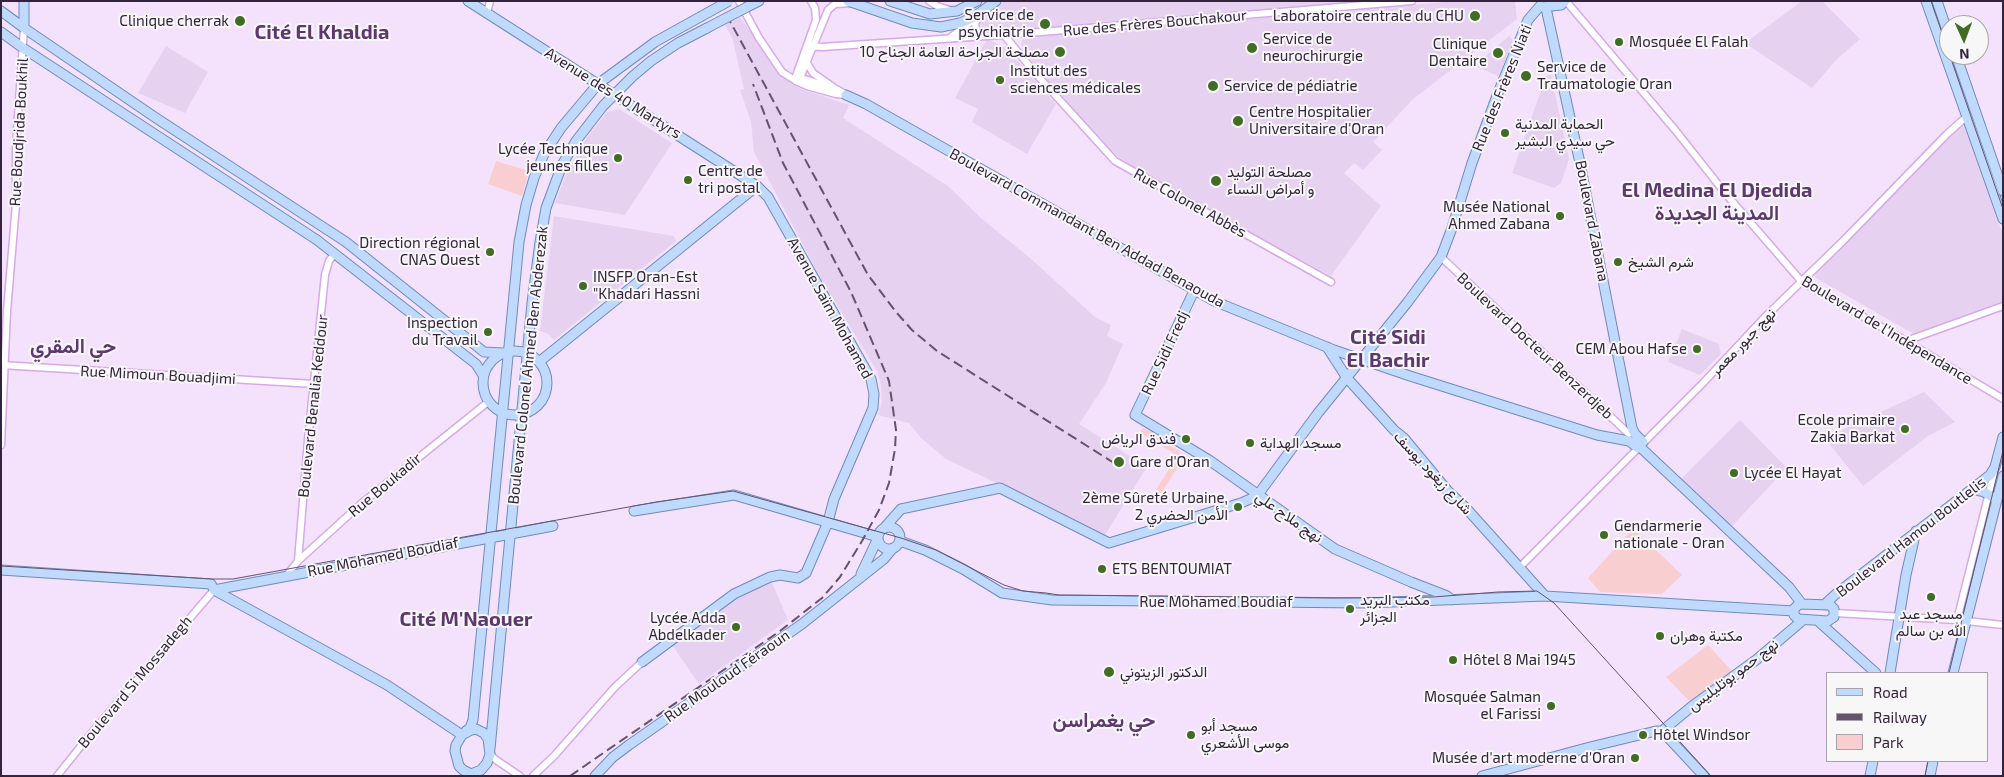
<!DOCTYPE html>
<meta charset="utf-8">
<style>
body{margin:0}
#map{position:relative;width:2004px;height:777px;overflow:hidden;background:#f4e2fd;font-family:"Exo 2",sans-serif}
canvas{display:block}
.frame{position:absolute;inset:0;border:2px solid #34233d;pointer-events:none}
.legend{position:absolute;left:1826px;top:672px;width:162px;height:90px;box-sizing:border-box;background:#f7f7f7;border:1px solid #a9a2ad;margin:0;padding:6px 9px;list-style:none;font-size:15px;color:#34233d}
.legend li{display:flex;align-items:center;gap:10px;height:25px}
.legend b{width:25px;border:1px solid #a9a2ad}
.north{position:absolute;left:1939px;top:15px;width:50px;height:50px;box-sizing:border-box;background:#f7f7f7;border:1px solid #a9a2ad;border-radius:50%;rotate:178deg;font-size:14px;font-weight:700;line-height:20px;text-align:center;color:#34233d}
.north::after{content:'';display:block;margin:auto;width:18px;height:22px;background:#426b26;clip-path:polygon(50% 0,100% 100%,50% 72%,0 100%)}
</style>
<div id="map">
<canvas width="2004" height="777"></canvas>
<div class="frame"></div>
<ul class="legend">
<li><b style="height:6px;background:#bfdafd"></b>Road</li>
<li><b style="height:6px;background:#65536e"></b>Railway</li>
<li><b style="height:14px;background:#f9ced0"></b>Park</li>
</ul>
<div class="north">N</div>
</div>
<script>
const ctx = document.querySelector('canvas').getContext('2d');
ctx.lineJoin = 'round';
function paint(path, color) { ctx.fillStyle = color; ctx.fill(path, 'evenodd'); }
const toPath = rows => new Path2D(rows.map(r => 'M' + r).join(''));
function stroke(path, color, width, dash) { ctx.strokeStyle = color; ctx.lineWidth = width; ctx.lineCap = dash ? 'butt' : 'round'; ctx.setLineDash(dash || []); ctx.stroke(path); }
function label(font, color, halo, rows, align = 'center') {
  ctx.font = font + ' "Exo 2",Vazirmatn,sans-serif'; ctx.lineWidth = 4; ctx.setLineDash([]); ctx.textBaseline = 'middle'; ctx.strokeStyle = halo; ctx.fillStyle = color; for (const [text, x, y, turn = 0] of rows) {
    ctx.save(); ctx.translate(x, y); ctx.rotate((+turn || 0) * Math.PI / 180); ctx.textAlign = isNaN(turn) ? turn : align; if (halo) ctx.strokeText(text, 0, 0); ctx.fillText(text, 0, 0); ctx.restore();
  }
}
const built = toPath([
 [1001,1,1369,1,1314,5,1305,10,985,32,979,21],
 [1457,1,1515,1,1517,19,1412,100,1373,142,1382,150,1363,170,1354,163,1344,173,1381,206,1331,276,1157,181,1117,156,1065,101,1033,63,1021,44,1023,37,1287,16,1297,24,1306,14],
 [1802,1,1822,1,1860,39,1836,60,1812,88,1745,43],
 [740,17,784,78,801,89,849,105,843,118,948,186,982,219,1030,258,1095,317,1111,325,1107,336,1123,344,1106,383,1079,424,1147,467,1105,535,946,459,921,438,909,423,878,415,882,402,881,385,877,371,821,279,754,152,751,122,740,90,744,89,738,63,733,40,725,25],
 [1509,36,1513,40,1499,76,1474,66],
 [987,39,1007,48,1010,52,1008,54,1019,62,1056,104,1027,154,972,122,978,109,955,98],
 [166,46,208,72,185,113,138,93],
 [1551,75,1569,159,1561,183,1554,188,1512,173,1546,76],
 [619,109,672,143,625,215,555,203,566,174,587,137,607,112],
 [1964,123,2003,235,2003,301,1914,334,1816,278,1815,274],
 [554,216,674,236,676,241,554,340,547,333,540,331],
 [1682,329,1719,344,1721,354,1700,375,1668,362],
 [1924,392,1955,422,1928,436,1863,486,1827,441,1842,430],
 [1740,420,1787,468,1731,527,1681,479],
 [771,580,788,620,699,684,672,645,740,594]
]);
const green = toPath([
 [496,161,529,171,522,196,488,184],
 [1142,428,1150,431,1180,452,1181,462,1159,497,1156,496,1154,493,1174,461,1173,453,1141,433],
 [1630,532,1637,532,1682,575,1662,594,1600,592,1588,578],
 [1708,645,1732,671,1691,703,1666,677]
]);
const minor = toPath([
 [739,1,759,38,782,72,796,81,807,86,836,94,846,95],
 [929,1,937,6,950,10],
 [1566,1,1676,131,1725,193,1802,282,1906,341,2003,399],
 [487,13,490,1],
 [978,18,975,24,976,29,983,35],
 [1004,35,1036,74,1115,161,1331,282],
 [951,37,975,19],
 [808,46,822,47,1017,34,1412,1],
 [807,63,813,73,833,87],
 [798,77,834,88,845,94],
 [796,81,800,78,828,10,835,4,853,3],
 [796,81,796,76,816,20,815,8,811,1],
 [1441,257,1629,434],
 [1906,341,2003,306],
 [1,365,314,384],
 [1,445,7,311,16,204,16,145,24,28],
 [298,561,308,440,325,275,329,261,335,253],
 [1520,567,1704,382,1764,318,1843,241,1947,134,1966,117],
 [287,575,298,561,362,503,488,402],
 [1835,613,1957,620,2003,625],
 [1957,620,1994,473],
 [490,754,496,760,520,776],
 [57,776,89,736,214,590],
 [533,776,554,756,615,687,642,662]
]);
const major = toPath([
 [24,1,24,28],
 [468,1,757,186,768,197,871,379,874,394,873,408,834,499,828,522,806,573,798,578,780,575,770,577,734,594,642,662],
 [848,1,912,23,941,27,960,23,974,17,996,1],
 [890,1,930,14,957,11,977,1],
 [1926,1,2003,219],
 [1937,1,1949,36],
 [749,6,759,1],
 [1542,7,1561,5,1565,1],
 [1546,8,1580,163,1632,428,1635,434,1643,442],
 [1,11,24,28,156,118,346,242,484,352,503,353],
 [1,32,23,48,317,240,476,364,483,375],
 [1956,55,2003,191],
 [846,95,866,104,1214,301,1334,350,1410,376,1597,435,1629,441,1638,448],
 [1194,291,1135,415,1209,460,1335,549,1411,582,1447,596,1452,600],
 [1327,347,1347,378,1394,430,1404,438,1448,491,1466,508,1545,596],
 '483 383a32 32 0 1 1 64 0a32 32 0 1 1-64 0Z',
 [539,362,757,186],
 [1639,446,1789,587,1802,604],
 [1972,489,1984,492,1997,500],
 [634,511,734,495,878,537],
 '878 538a11 11 0 1 1 22 0a11 11 0 1 1-22 0Z',
 [885,527,901,509,1000,488,1109,543,1241,503,1257,496,1318,413,1407,303,1441,257,1452,228,1472,163,1498,93,1528,20,1540,6],
 [900,541,925,550,963,569,1002,593,1052,600,1366,603,1545,596,1794,611],
 [1,570,211,584,214,590,387,685,462,735],
 [861,574,878,538],
 [214,590,553,526],
 [1802,604,1830,605,1834,609,1834,617,1828,621,1798,619,1794,615,1794,609,1798,605,1802,604],
 [1824,605,1837,593,1990,475,1995,467,2003,437],
 [1818,621,1876,673],
 [1890,673,1906,575,1916,531],
 [1953,673,2003,476],
 [476,729,484,733,488,739,490,754,487,763,481,770,471,774,463,770,459,766,455,751,456,745,462,735,471,730,476,729],
 [466,731,470,728,473,720,519,242,526,205,534,178,544,154,561,128,598,84,655,42,700,17],
 [1662,731,1691,707,1756,660,1803,620],
 [1662,731,1704,776],
 [490,749,532,303,540,242,546,208,562,165,576,141,603,106,633,76,651,61,678,43,707,28],
 [595,776,613,757,629,745,802,624,884,559,893,548],
 [1482,776,1590,747,1656,731,1662,731],
 [1870,776,1873,761],
 [1930,776,1933,761]
]);
const tram = toPath([
 [1931,1,2003,209],
 [1,566,212,579,233,579,656,502,733,491,901,538,936,550,1004,585,1023,591,1046,593,1059,595,1334,598,1433,597,1498,592,1537,591,1554,603,1711,776],
 [1949,673,2003,451],
 [1925,776,1928,761]
]);
const rail = toPath([
 [719,1,868,275,896,312,912,330,937,351,1114,463],
 [570,776,780,631,822,598,840,577,862,541,879,510,889,483,895,449,896,430,889,381,851,292,783,163,753,84]
]);
const majorBridge = toPath([
 [700,17,729,1],
 [707,28,749,6]
]);
const markers = [
 [1475,16,6,"#426b26"],
 [240,21,6,"#426b26"],
 [1045,24,6,"#426b26"],
 [1619,42,5,"#426b26"],
 [1252,48,6,"#426b26"],
 [1060,52,6,"#426b26"],
 [1498,53,6,"#426b26"],
 [1526,76,6,"#426b26"],
 [1000,80,5,"#426b26"],
 [1213,86,6,"#426b26"],
 [1238,121,6,"#426b26"],
 [1505,133,5,"#426b26"],
 [618,158,5,"#426b26"],
 [688,180,5,"#426b26"],
 [1216,181,6,"#426b26"],
 [1560,216,5,"#426b26"],
 [490,252,5,"#426b26"],
 [1618,262,5,"#426b26"],
 [583,286,5,"#426b26"],
 [488,332,5,"#426b26"],
 [1697,349,5,"#426b26"],
 [1905,429,5,"#426b26"],
 [1186,439,5,"#426b26"],
 [1250,443,5,"#426b26"],
 [1119,462,6,"#426b26"],
 [1734,473,5,"#426b26"],
 [1238,507,5,"#426b26"],
 [1604,535,5,"#426b26"],
 [1102,569,5,"#426b26"],
 [1931,597,5,"#426b26"],
 [1350,609,5,"#426b26"],
 [736,627,5,"#426b26"],
 [1660,636,5,"#426b26"],
 [1453,660,5,"#426b26"],
 [1109,672,6,"#426b26"],
 [1551,706,5,"#426b26"],
 [1191,735,5,"#426b26"],
 [1643,735,5,"#426b26"],
 [1635,758,5,"#426b26"]
];
const poiNames = [
 ["Service de",1034,15,"right"],
 ["psychiatrie",1034,32,"right"],
 ["Laboratoire centrale du CHU",1464,16,"right"],
 ["Clinique cherrak",229,21,"right"],
 ["Service de",1263,39],
 ["neurochirurgie",1263,56],
 ["Mosquée El Falah",1629,42],
 ["Clinique",1487,44,"right"],
 ["Dentaire",1487,61,"right"],
 ["مصلحة الجراحة العامة الجناح 10",1049,52,"right"],
 ["Service de",1537,67],
 ["Traumatologie Oran",1537,84],
 ["Institut des",1010,71],
 ["sciences médicales",1010,88],
 ["Service de pédiatrie",1224,86],
 ["Centre Hospitalier",1249,112],
 ["Universitaire d'Oran",1249,129],
 ["الحماية المدنية",1515,124],
 ["حي سيدي البشير",1515,141],
 ["Lycée Technique",608,149,"right"],
 ["jeunes filles",608,166,"right"],
 ["Centre de",698,171],
 ["tri postal",698,188],
 ["مصلحة التوليد",1227,172],
 ["و أمراض النساء",1227,189],
 ["Musée National",1550,207,"right"],
 ["Ahmed Zabana",1550,224,"right"],
 ["Direction régional",480,243,"right"],
 ["CNAS Ouest",480,260,"right"],
 ["شرم الشيخ",1628,262],
 ["INSFP Oran-Est",593,277],
 ["\"Khadari Hassni",593,294],
 ["Inspection",478,323,"right"],
 ["du Travail",478,340,"right"],
 ["CEM Abou Hafse",1687,349,"right"],
 ["Ecole primaire",1895,420,"right"],
 ["Zakia Barkat",1895,437,"right"],
 ["فندق الرياض",1176,439,"right"],
 ["مسجد الهداية",1260,443],
 ["Gare d'Oran",1130,462],
 ["Lycée El Hayat",1744,473],
 ["2ème Sûreté Urbaine,",1228,498,"right"],
 ["الأمن الحضري 2",1228,515,"right"],
 ["Gendarmerie",1614,526],
 ["nationale - Oran",1614,543],
 ["ETS BENTOUMIAT",1112,569],
 ["مكتب البريد",1360,600],
 ["الجزائر",1360,617],
 ["مسجد عبد",1931,614,"center"],
 ["الله بن سالم",1931,631,"center"],
 ["Lycée Adda",726,618,"right"],
 ["Abdelkader",726,635,"right"],
 ["مكتبة وهران",1670,636],
 ["Hôtel 8 Mai 1945",1463,660],
 ["الدكتور الزيتوني",1120,672],
 ["Mosquée Salman",1541,697,"right"],
 ["el Farissi",1541,714,"right"],
 ["مسجد أبو",1201,726],
 ["موسى الأشعري",1201,743],
 ["Hôtel Windsor",1653,735],
 ["Musée d'art moderne d'Oran",1625,758,"right"]
];
const streetNames = [
 ["Rue des Frères Bouchakour",1155,23,-5],
 ["Rue des Frères Niati",1502,88,-68],
 ["Avenue des 40 Martyrs",613,93,32],
 ["Rue Boudjrida Boukhil",19,132,-87],
 ["Rue Colonel Abbès",1190,203,29],
 ["Boulevard Zabana",1592,221,79],
 ["Boulevard Commandant Ben Addad Benaouda",1087,228,29],
 ["Avenue Saïm Mohamed",830,308,61],
 ["Boulevard de l'Indépendance",1887,330,31],
 ["نهج جبور معمر",1743,342,-46],
 ["Boulevard Docteur Benzerdjeb",1535,346,43],
 ["Rue Sidi Fredj",1165,353,-65],
 ["Boulevard Colonel Ahmed Ben Abderezak",528,365,-84],
 ["Rue Mimoun Bouadjimi",158,375,3],
 ["Boulevard Benalia Keddour",313,406,-84],
 ["شارع زيغود يوسف",1433,473,47],
 ["Rue Boukadir",385,485,-40],
 ["نهج ملاح علي",1289,517,35],
 ["Boulevard Hamou Boutlelis",1911,537,-38],
 ["Rue Mohamed Boudiaf",383,557,-11],
 ["Rue Mohamed Boudiaf",1216,602],
 ["نهج حمو بوتليليس",1733,675,-37],
 ["Rue Mouloud Féraoun",727,676,-35],
 ["Boulevard Si Mossadegh",135,682,-50]
];
const districtNames = [
 ["Cité El Khaldia",322,32],
 ["El Medina El Djedida",1717,190],
 ["المدينة الجديدة",1717,213],
 ["Cité Sidi",1388,337],
 ["El Bachir",1388,360],
 ["حي المقري",73,346],
 ["Cité M'Naouer",466,619],
 ["حي يغمراسن",1104,720]
];
paint(built, '#e6d2f0');
paint(green, '#f9ced0');
stroke(minor, '#d6a9eb', 9);
stroke(major, '#728ab8', 11);
stroke(minor, '#fff', 6);
stroke(major, '#bfdafd', 9);
stroke(tram, '#65536e', 1);
stroke(rail, '#65536e', 2, [10, 5]);
stroke(majorBridge, '#728ab8', 11, []);
stroke(majorBridge, '#bfdafd', 9);
for (const [x, y, r, color] of markers) { const dot = new Path2D(); dot.arc(x, y, r, 0, 2 * Math.PI); ctx.fillStyle = color; ctx.fill(dot); stroke(dot, '#f7f7f7', 2); }
label('15px', '#34233d', '#f7f7f7', poiNames, 'left');
label('15px', '#34233d', '#f7f7f7', streetNames);
label('bold 20px', '#5e3770', '#f7f7f7', districtNames);
</script>
